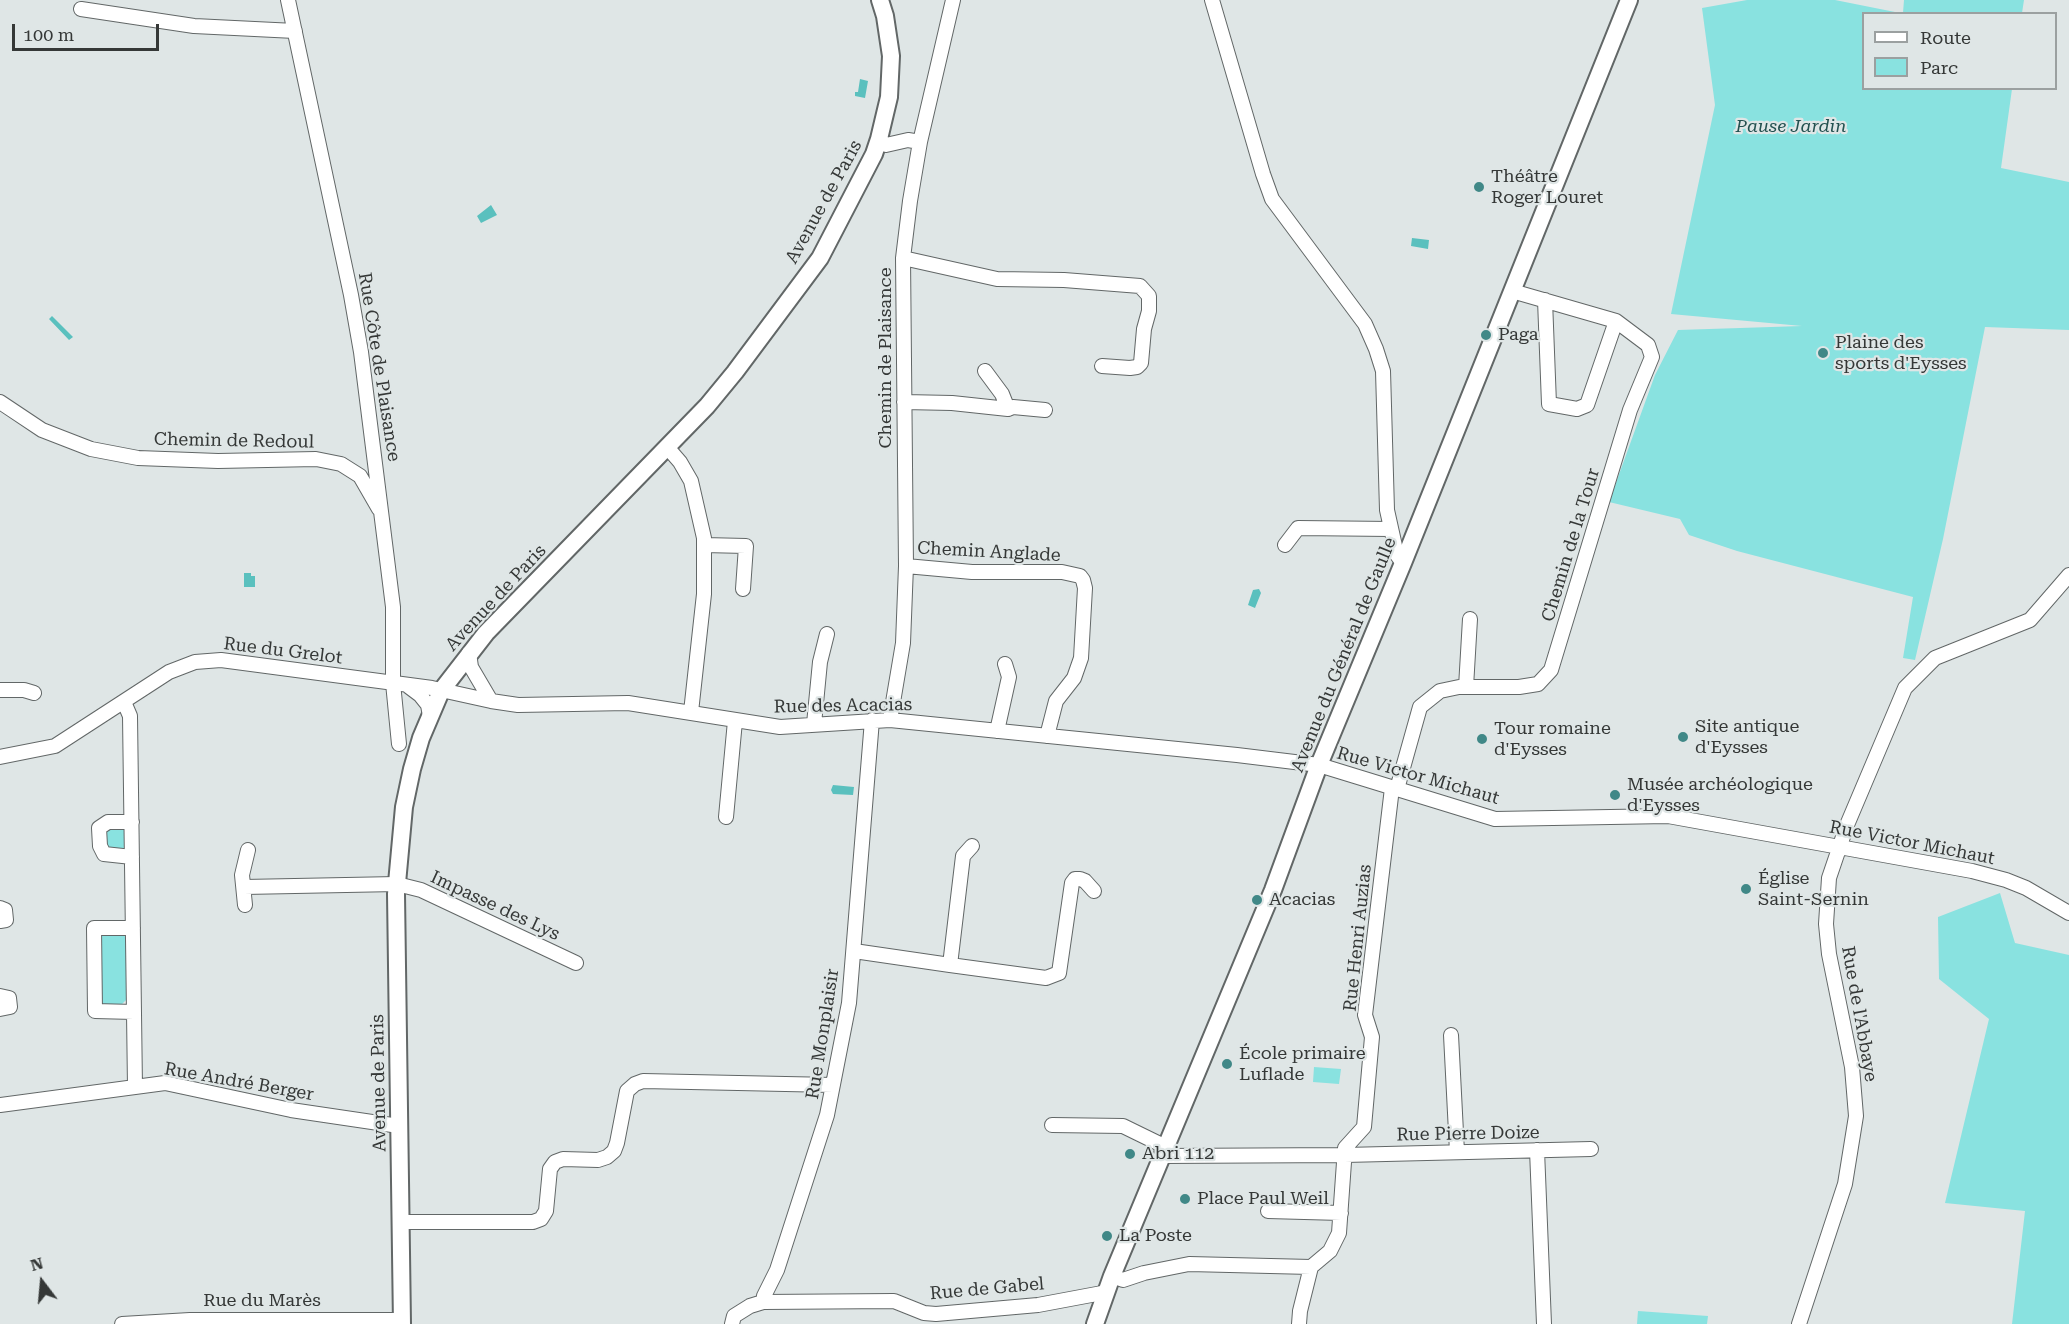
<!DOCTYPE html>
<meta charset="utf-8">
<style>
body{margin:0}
#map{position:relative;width:2069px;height:1324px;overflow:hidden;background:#dfe6e6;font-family:"Roboto Serif",serif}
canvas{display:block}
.legend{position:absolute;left:1862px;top:12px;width:195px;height:78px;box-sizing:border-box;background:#dfe6e6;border:2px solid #9ba0a0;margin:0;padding:8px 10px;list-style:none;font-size:18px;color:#353837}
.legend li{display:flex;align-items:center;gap:12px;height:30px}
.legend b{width:30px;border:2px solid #9ba0a0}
.north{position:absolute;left:12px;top:1252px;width:60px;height:60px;-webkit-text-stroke:4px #dfe6e6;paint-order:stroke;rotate:344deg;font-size:16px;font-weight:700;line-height:24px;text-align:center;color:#353837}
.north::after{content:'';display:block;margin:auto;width:21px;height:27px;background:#353837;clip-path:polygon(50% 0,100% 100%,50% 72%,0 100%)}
.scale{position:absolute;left:12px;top:24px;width:147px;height:27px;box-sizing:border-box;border:3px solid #353837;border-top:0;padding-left:8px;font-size:18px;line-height:21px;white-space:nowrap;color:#353837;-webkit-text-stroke:4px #dfe6e6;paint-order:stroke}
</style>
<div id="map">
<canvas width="2069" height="1324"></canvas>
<ul class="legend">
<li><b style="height:8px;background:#fff"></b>Route</li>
<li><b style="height:16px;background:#89e2e0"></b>Parc</li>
</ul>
<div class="north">N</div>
<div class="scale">100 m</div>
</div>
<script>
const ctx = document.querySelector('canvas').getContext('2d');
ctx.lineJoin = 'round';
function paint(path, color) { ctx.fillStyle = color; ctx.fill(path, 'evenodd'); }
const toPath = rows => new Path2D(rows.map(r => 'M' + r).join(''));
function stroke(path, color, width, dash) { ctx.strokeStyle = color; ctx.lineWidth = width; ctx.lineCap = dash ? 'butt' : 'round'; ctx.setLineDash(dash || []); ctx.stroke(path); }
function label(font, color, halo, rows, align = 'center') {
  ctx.font = font + ' "Roboto Serif",serif'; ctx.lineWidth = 4.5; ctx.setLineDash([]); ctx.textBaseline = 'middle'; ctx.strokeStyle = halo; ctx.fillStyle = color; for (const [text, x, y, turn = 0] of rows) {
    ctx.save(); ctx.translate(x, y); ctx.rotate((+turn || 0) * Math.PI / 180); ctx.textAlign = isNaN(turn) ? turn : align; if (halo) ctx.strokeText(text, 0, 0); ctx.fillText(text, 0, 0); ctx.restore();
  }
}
const green = toPath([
 [1747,0,1835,0,1900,13,1864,14,1864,88,2012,89,2001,168,2069,182,2069,330,1985,327,1943,539,1915,660,1903,658,1913,597,1737,551,1689,535,1680,519,1609,502,1655,375,1678,330,1802,326,1671,314,1715,105,1702,8],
 [1904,0,2024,0,2022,13,1903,13],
 [123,826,126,830,126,846,122,849,106,848,104,831,106,828],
 [2000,893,2015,943,2069,955,2069,1324,2012,1324,2025,1211,1945,1203,1989,1019,1939,979,1938,917],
 [121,932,127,939,128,998,119,1007,107,1008,101,1002,100,938,105,933],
 [1314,1067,1341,1069,1339,1084,1313,1082],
 [1638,1311,1708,1316,1707,1324,1637,1324]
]);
const water = toPath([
 [860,79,868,81,865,98,855,96,855,92,858,92],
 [491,205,497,215,481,223,477,216],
 [1412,238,1429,240,1428,249,1411,246],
 [52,316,73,337,69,340,49,319],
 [244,573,251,573,251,576,255,576,255,587,244,587],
 [1259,589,1261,593,1255,608,1248,605,1253,590],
 [833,785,854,787,853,795,833,794,831,790]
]);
const minor = toPath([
 [288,0,351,295,361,352,393,607,393,683,399,744],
 [1212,0,1263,174,1272,199,1365,324,1376,349,1383,371,1387,510,1397,555,1403,563],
 [81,9,194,26,295,31],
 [879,139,886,145,908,140,920,142],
 [903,258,997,279,1064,280,1140,286,1149,296,1149,311,1144,329,1141,363,1137,367,1130,368,1102,366],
 [1545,300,1549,404,1577,409,1587,405,1616,321],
 [0,402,42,430,91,449,138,458,218,461,316,459,341,464,360,476,379,509],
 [904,402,952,403,1008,409,1002,394,985,371],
 [1008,409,1013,407,1045,410],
 [667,447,680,462,691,481,704,538,704,594,691,712],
 [704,545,746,546,743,589],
 [1285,545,1298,528,1391,529],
 [906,566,972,572,1062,572,1080,576,1083,580,1085,588,1081,658,1074,678,1056,701,1047,736],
 [469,653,471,667,491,701],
 [408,686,420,695,428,705,430,716],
 [1466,687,1470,619],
 [0,690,24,690,34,693],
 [124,702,130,716,135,1087],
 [890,720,903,643,906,566,903,258,910,201,920,142,953,0],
 [814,724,820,662,827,634],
 [997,731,1009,677,1005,664],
 [0,757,55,746,169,672,195,662,221,660,432,688,491,701,518,705,628,703,780,727,890,720,1237,755,1319,765,1495,819,1668,816,1972,871,2006,880,2026,888,2069,913],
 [1397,789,1420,707,1440,691,1459,687,1519,687,1538,684,1551,670,1630,410,1652,357,1648,345,1616,321,1512,291],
 [726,817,735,721],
 [132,822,108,822,99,828,100,846,104,854,132,857],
 [244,887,397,884,421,890,576,963],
 [245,905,242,875,248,850],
 [0,908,5,910,6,920,0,921],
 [133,928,94,928,95,1011,134,1012],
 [854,951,950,965,963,856,972,846],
 [950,965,1046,978,1059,973,1072,883,1075,879,1080,879,1085,881,1094,891],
 [0,996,9,998,10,1007,0,1009],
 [1451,1035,1457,1152],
 [0,1105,165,1083,291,1110,399,1126],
 [1052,1125,1123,1126,1166,1147],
 [1537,1150,1544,1324],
 [1162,1156,1345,1155,1591,1149],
 [1268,1211,1341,1213],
 [401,1222,533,1222,541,1219,546,1211,550,1169,555,1162,563,1159,598,1160,607,1157,614,1151,617,1143,627,1091,635,1084,643,1081,833,1085],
 [1112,1276,1123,1280,1144,1273,1189,1264,1311,1267,1330,1251,1339,1233,1345,1148,1364,1127,1372,1037,1365,1015,1392,788],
 [763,1302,894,1301,924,1313,936,1314,1038,1305,1102,1293,1106,1294],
 [122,1324,190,1320,402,1320],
 [732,1324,734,1316,750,1306,763,1302,764,1296,777,1270,827,1115,849,1003,872,720],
 [1299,1324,1300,1311,1311,1267],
 [1799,1324,1845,1184,1856,1116,1852,1067,1829,954,1826,924,1829,878,1847,825,1905,688,1935,658,2030,620,2069,575]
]);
const major = toPath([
 [402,1324,396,894,404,807,412,769,421,738,441,691,486,633,707,406,735,372,820,258,874,154,879,139,889,97,891,56,885,16,880,0],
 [1095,1324,1112,1276,1273,890,1319,765,1403,563,1629,0]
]);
const markers = [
 [1479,187,6,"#408887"],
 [1486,335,6,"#408887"],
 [1823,353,6,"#408887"],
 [1683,737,6,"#408887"],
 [1482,739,6,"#408887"],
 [1615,795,6,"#408887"],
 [1746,889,6,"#408887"],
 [1257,900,6,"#408887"],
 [1227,1064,6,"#408887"],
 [1130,1154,6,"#408887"],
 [1185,1199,6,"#408887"],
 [1107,1236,6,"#408887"]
];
const parkNames = [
 ["Pause Jardin",1791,127]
];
const poiNames = [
 ["Théâtre",1491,177],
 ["Roger Louret",1491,198],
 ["Paga",1498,335],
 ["Plaine des",1835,343],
 ["sports d'Eysses",1835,364],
 ["Site antique",1695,727],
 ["d'Eysses",1695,748],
 ["Tour romaine",1494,729],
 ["d'Eysses",1494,750],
 ["Musée archéologique",1627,785],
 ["d'Eysses",1627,806],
 ["Église",1758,879],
 ["Saint-Sernin",1758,900],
 ["Acacias",1269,900],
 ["École primaire",1239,1054],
 ["Luflade",1239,1075],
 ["Abri 112",1142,1154],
 ["Place Paul Weil",1197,1199],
 ["La Poste",1119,1236]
];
const streetNames = [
 ["Avenue de Paris",824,202,-61],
 ["Chemin de Plaisance",886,358,-90],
 ["Rue Côte de Plaisance",379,367,81],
 ["Chemin de Redoul",234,441,1],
 ["Chemin de la Tour",1571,545,-73],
 ["Chemin Anglade",989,552,3],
 ["Avenue de Paris",496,598,-47],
 ["Rue du Grelot",283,651,7],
 ["Avenue du Général de Gaulle",1344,655,-68],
 ["Rue des Acacias",843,706,-1],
 ["Rue Victor Michaut",1418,776,16],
 ["Rue Victor Michaut",1912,843,11],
 ["Impasse des Lys",495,906,25],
 ["Rue Henri Auzias",1358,938,-84],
 ["Rue de l'Abbaye",1859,1014,80],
 ["Rue Monplaisir",823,1034,-81],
 ["Rue André Berger",239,1082,10],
 ["Avenue de Paris",379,1083,-91],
 ["Rue Pierre Doize",1468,1134,-1],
 ["Rue de Gabel",987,1289,-5],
 ["Rue du Marès",262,1301]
];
paint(green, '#89e2e0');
paint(water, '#5ac0be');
stroke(minor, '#626767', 16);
stroke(major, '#626767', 20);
stroke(minor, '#fff', 14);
stroke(major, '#fff', 16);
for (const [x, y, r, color] of markers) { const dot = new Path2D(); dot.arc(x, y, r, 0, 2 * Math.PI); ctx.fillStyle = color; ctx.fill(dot); stroke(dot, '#dfe6e6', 2); }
label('italic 18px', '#235150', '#dfe6e6', parkNames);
label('18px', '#353837', '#dfe6e6', poiNames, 'left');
label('18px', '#353837', '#dfe6e6', streetNames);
</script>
